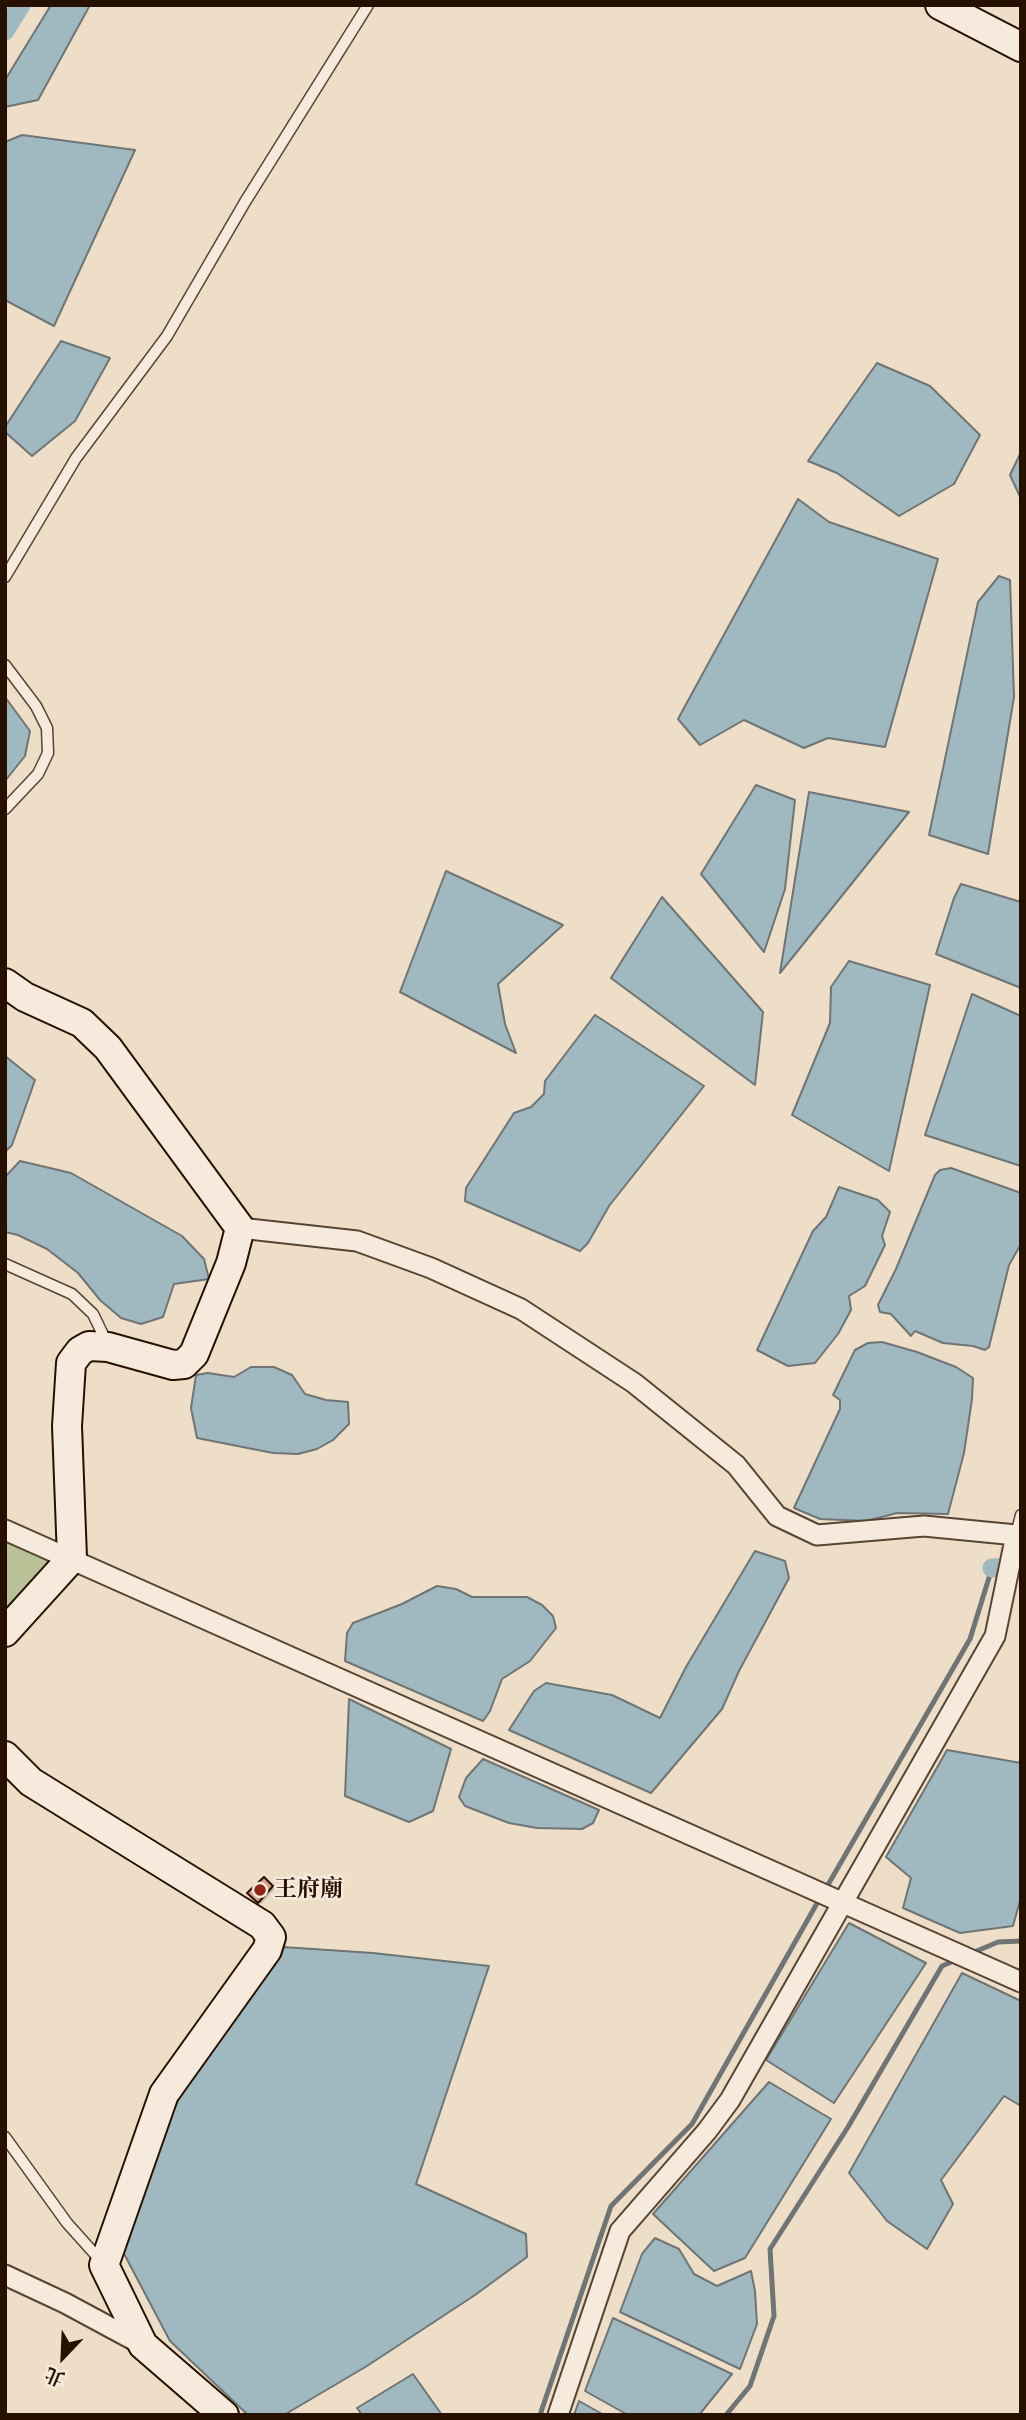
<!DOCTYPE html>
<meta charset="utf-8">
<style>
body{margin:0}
#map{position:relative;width:1026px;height:2420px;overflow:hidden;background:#efdec7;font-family:"Libre Bodoni","Noto Serif TC",serif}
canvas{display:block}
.frame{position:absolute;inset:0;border:7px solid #261000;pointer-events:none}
.north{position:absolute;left:28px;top:2322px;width:70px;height:70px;-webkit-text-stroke:5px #f5eadb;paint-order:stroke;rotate:203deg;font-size:19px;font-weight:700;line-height:28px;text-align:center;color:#261000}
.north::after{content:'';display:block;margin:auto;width:24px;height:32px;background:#261000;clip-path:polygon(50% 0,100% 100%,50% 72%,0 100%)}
</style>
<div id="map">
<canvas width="1026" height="2420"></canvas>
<div class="frame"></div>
<div class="north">北</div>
</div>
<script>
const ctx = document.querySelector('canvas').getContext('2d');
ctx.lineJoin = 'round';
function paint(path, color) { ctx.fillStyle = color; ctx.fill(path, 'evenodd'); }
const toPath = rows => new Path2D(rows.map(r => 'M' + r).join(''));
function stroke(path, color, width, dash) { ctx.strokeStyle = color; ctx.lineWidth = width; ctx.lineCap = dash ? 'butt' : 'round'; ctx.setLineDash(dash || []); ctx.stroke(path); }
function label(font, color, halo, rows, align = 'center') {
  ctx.font = font + ' "Libre Bodoni","Noto Serif TC",serif'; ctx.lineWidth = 5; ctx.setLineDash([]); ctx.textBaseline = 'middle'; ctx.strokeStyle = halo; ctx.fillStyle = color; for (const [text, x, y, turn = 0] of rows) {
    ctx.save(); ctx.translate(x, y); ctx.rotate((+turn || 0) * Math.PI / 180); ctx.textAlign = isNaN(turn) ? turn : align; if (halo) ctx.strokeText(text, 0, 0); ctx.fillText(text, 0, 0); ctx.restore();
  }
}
const green = toPath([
 [5,1530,72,1558,5,1632]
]);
const water = toPath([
 [51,5,90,5,38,100,5,107,5,80,51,5],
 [22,135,135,150,54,326,5,300,5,142,22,135],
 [61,341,110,358,75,421,32,456,5,432,5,427,61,341],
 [877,363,930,386,980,435,954,484,899,516,837,473,808,461,877,363],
 [1021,452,1021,499,1010,475,1021,452],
 [798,499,829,522,938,559,885,747,828,738,804,748,744,720,700,745,678,719,798,499],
 [999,576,1010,580,1014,697,988,854,929,835,978,602,999,576],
 [5,697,30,731,25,756,5,781,5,697],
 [756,785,795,800,785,889,764,952,701,874,756,785],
 [809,792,909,812,780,973,809,792],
 [446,871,563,925,498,984,505,1024,516,1053,400,992,446,871],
 [961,884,1021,902,1021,988,936,954,954,898,961,884],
 [662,897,763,1012,755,1085,611,978,662,897],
 [849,961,930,985,889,1171,792,1115,830,1023,831,987,849,961],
 [972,994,1021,1016,1021,1166,925,1135,972,994],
 [595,1015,704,1086,609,1206,588,1243,580,1251,465,1201,466,1188,514,1113,531,1107,544,1094,545,1081,595,1015],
 [5,1056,35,1080,12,1145,5,1152,5,1056],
 [20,1161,71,1173,182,1236,204,1259,209,1279,174,1284,163,1317,141,1324,121,1318,100,1300,78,1273,47,1249,18,1235,5,1232,5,1177,20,1161],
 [951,1168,1021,1193,1021,1244,1009,1265,989,1347,985,1350,973,1346,943,1343,915,1331,911,1336,891,1314,880,1312,878,1305,896,1269,935,1175,940,1170,951,1168],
 [839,1187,878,1200,890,1212,882,1236,885,1245,865,1286,849,1296,851,1310,838,1334,815,1363,788,1366,757,1350,813,1231,826,1217,839,1187],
 [882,1342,917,1352,956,1367,973,1378,972,1399,964,1453,948,1514,897,1513,866,1521,820,1519,794,1508,840,1409,840,1400,833,1395,855,1350,868,1343,882,1342],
 [251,1367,274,1367,292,1375,305,1394,326,1400,348,1402,349,1424,333,1440,317,1449,298,1454,273,1453,197,1438,191,1408,196,1375,208,1373,234,1377,251,1367],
 [755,1551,785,1561,789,1578,739,1671,722,1709,651,1793,509,1730,534,1691,546,1683,612,1695,660,1718,686,1667,755,1551],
 [437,1586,456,1589,472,1597,527,1597,542,1605,553,1616,556,1628,530,1661,502,1679,490,1711,483,1721,345,1661,347,1633,353,1623,402,1604,437,1586],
 [349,1699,451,1749,433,1811,409,1822,345,1796,349,1699],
 [947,1750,1021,1763,1021,1897,1013,1926,960,1933,903,1908,911,1878,886,1857,947,1750],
 [483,1759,599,1810,593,1823,582,1829,537,1828,509,1823,465,1806,459,1797,466,1778,483,1759],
 [849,1923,926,1963,834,2103,766,2060,849,1923],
 [283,1947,373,1953,489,1966,416,2184,526,2234,527,2257,475,2295,367,2366,284,2415,248,2415,170,2341,121,2248,163,2128,214,2035,283,1947],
 [962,1973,1021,2001,1021,2106,1004,2096,941,2180,953,2204,927,2249,887,2221,849,2173,962,1973],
 [769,2082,831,2119,745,2258,714,2271,653,2214,769,2082],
 [655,2238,679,2249,694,2274,717,2286,751,2271,755,2291,757,2324,740,2369,620,2312,642,2254,655,2238],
 [613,2318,732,2374,699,2415,628,2415,585,2391,613,2318],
 [413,2374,442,2415,362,2415,357,2408,413,2374],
 [579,2401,604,2415,574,2415,579,2401]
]);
const shadow = toPath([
 [264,1879,274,1889,261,1904,249,1893]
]);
const stream = toPath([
 [825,1890,970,1639,992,1568],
 [972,1953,998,1942,1021,1941],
 [540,2415,611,2206,692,2124,820,1898],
 [726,2415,750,2386,774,2316,770,2249,848,2127,942,1966,956,1960]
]);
const canal = toPath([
 [5,31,21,5],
 [992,1568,1021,1567]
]);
const building = toPath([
 [264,1877,273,1886,258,1903,247,1893,264,1877]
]);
const lane = toPath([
 [5,577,76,458,167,336,245,202,368,5],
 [5,665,36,706,47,728,48,753,38,774,5,809],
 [5,1264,72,1294,93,1314,107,1343],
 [1016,1535,1021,1515],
 [5,2137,67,2223,102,2262]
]);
const street = toPath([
 [240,1228,357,1241,431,1268,521,1309,634,1383,736,1465,777,1516,817,1535,924,1526,1016,1535,995,1636,730,2100,707,2131,620,2231,558,2415],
 [5,1530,1021,1982],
 [5,2275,65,2303,143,2345]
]);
const secondary = toPath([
 [940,5,1021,47],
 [5,983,25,997,82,1023,108,1048,240,1228,231,1263,194,1354,184,1364,173,1365,108,1347,89,1346,80,1351,71,1363,67,1426,72,1558,5,1632],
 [5,1756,31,1782,262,1925,271,1937,267,1950,164,2094,104,2265,143,2345,224,2415]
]);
const markers = [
 [260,1890,7,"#8f2418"]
];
const poiNames = [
 ["王府廟",274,1890]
];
paint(green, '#b9c196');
paint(water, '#a0b9c1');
stroke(water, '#6f7574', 2);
paint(shadow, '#0003');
stroke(stream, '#6f7574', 5);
stroke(canal, '#a0b9c1', 19);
paint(building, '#d69e85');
stroke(building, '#261000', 2);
stroke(lane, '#584432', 13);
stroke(street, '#584432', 23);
stroke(secondary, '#261000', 32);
stroke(lane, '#f5eadb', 10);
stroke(street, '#f5eadb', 19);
stroke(secondary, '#f5eadb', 28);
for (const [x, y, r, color] of markers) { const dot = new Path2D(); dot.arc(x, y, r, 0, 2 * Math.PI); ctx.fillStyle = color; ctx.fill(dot); stroke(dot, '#f5eadb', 2.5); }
label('bold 23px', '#261000', '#f5eadb', poiNames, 'left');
</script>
